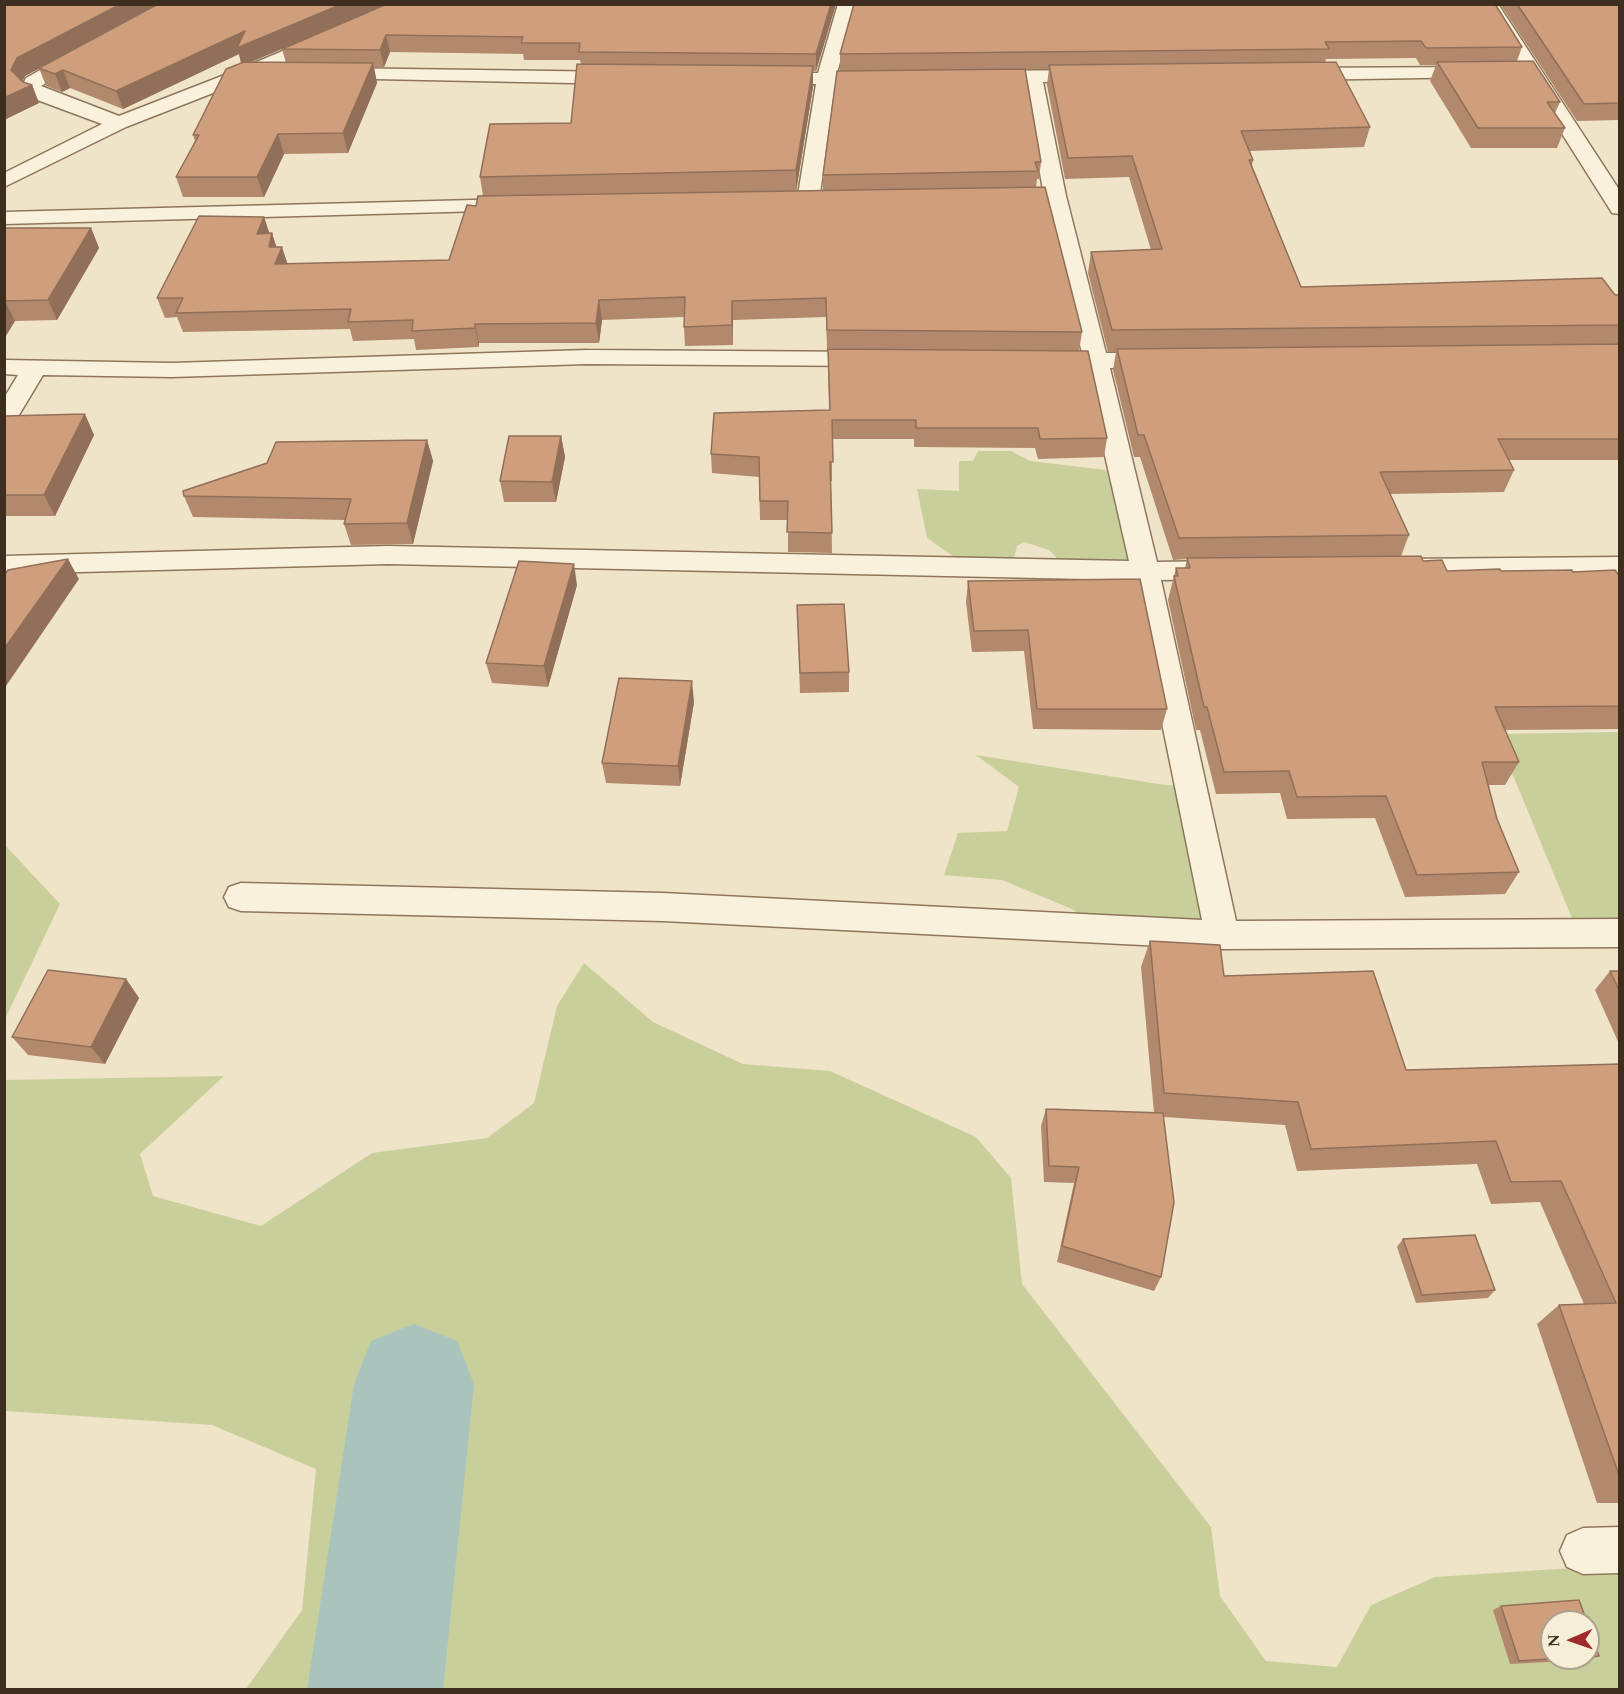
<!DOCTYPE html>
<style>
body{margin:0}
#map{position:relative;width:1624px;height:1694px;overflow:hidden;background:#f0e4c8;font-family:Spectral,serif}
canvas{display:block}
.frame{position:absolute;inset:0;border:6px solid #3d2e20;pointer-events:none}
.north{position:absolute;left:1540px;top:1610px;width:60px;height:60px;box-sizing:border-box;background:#f7eed8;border:2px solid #ada18e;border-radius:50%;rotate:268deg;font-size:16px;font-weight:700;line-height:24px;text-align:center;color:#3d2e20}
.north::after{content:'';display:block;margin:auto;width:21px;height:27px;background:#9e2a2b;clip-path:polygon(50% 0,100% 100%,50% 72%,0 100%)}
</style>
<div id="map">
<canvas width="1624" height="1694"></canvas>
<div class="frame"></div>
<div class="north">N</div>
</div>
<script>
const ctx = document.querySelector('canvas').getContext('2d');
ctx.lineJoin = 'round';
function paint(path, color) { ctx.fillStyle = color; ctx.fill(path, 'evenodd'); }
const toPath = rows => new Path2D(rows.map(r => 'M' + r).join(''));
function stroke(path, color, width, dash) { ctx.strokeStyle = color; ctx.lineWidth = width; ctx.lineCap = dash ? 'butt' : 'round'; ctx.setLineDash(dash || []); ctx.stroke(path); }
const green = toPath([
 [978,451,1011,451,1030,461,1106,470,1135,563,1055,567,1056,557,1049,550,1024,542,1017,546,1013,562,960,561,927,538,917,489,959,491,959,461,973,461],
 [1619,732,1619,927,1576,928,1496,734],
 [976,755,1165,785,1185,786,1215,925,1096,926,1072,909,1002,880,944,875,958,833,1007,831,1019,787],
 [5,845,60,904,5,1019],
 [584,963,653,1022,743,1064,830,1071,976,1137,1011,1178,1022,1284,1211,1527,1220,1596,1266,1661,1337,1667,1371,1605,1435,1577,1619,1565,1619,1689,246,1689,302,1610,316,1469,212,1425,5,1411,4,1080,224,1076,140,1154,153,1196,261,1226,372,1153,487,1138,534,1103,557,1006],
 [1552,1622,1588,1622,1588,1658,1552,1658]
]);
const river = toPath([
 [414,1324,457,1341,474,1384,443,1690,307,1690,354,1384,371,1341,414,1324]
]);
const minor = toPath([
 [394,4,418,4,416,8,254,77,126,127,4,187,4,173,102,124,32,98,21,88,26,78,74,51,88,51,90,55,88,59,41,86,119,116,240,69,394,4],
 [838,4,856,4,837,73,880,72,887,74,889,78,887,82,880,84,835,84,819,201,816,206,808,207,800,206,797,201,816,84,769,85,762,83,759,79,762,75,769,73,818,73,838,4],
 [1480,4,1498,4,1620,191,1620,214,1612,213,1609,208,1480,4],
 [1477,67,1484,69,1486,73,1484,77,1297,80,1290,78,1288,74,1290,70,1297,68,1477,67],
 [332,68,622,72,629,74,631,78,629,82,622,84,325,78,323,74,325,70,332,68],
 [1093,70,1100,72,1102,76,1100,80,1043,82,1066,196,1106,353,1160,353,1169,355,1172,360,1169,365,1160,367,1110,368,1157,562,1219,561,1229,563,1233,570,1229,577,1219,579,1161,580,1236,921,1620,919,1620,947,1222,949,663,921,241,911,229,907,224,897,229,887,241,883,663,893,1202,920,1133,580,388,564,4,574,4,556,388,546,1129,561,1085,368,1044,368,1035,366,1032,361,1035,356,1044,354,1082,353,1046,203,1002,203,995,201,991,197,995,193,1002,191,1043,190,1024,82,982,83,975,81,973,77,975,73,982,71,1093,70],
 [513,199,521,200,524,205,521,210,4,224,4,212,513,199],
 [587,350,872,352,881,354,884,359,881,364,872,366,587,364,172,377,43,375,13,425,4,427,4,398,18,375,4,374,4,360,172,363,587,350],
 [1620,557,1620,575,1402,577,1392,575,1388,568,1392,561,1402,559,1620,557],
 [1620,1527,1620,1573,1583,1574,1567,1567,1560,1551,1567,1535,1583,1528,1620,1527]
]);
const wall = toPath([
 [4,4,387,4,250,62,286,63,282,49,387,4,836,4,816,71,813,71,813,87,796,191,823,190,823,175,840,71,840,54,854,4,1522,47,1517,61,1560,102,1555,113,1565,128,1557,148,1471,148,1430,81,1436,65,1420,65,1416,58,1326,59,1325,62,1370,127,1364,147,1250,151,1253,160,1252,165,1301,287,1620,295,1620,460,1509,460,1514,470,1504,492,1390,494,1409,535,1401,556,1423,561,1447,571,1573,572,1620,577,1620,729,1505,730,1519,762,1505,785,1488,785,1497,819,1519,872,1505,894,1405,897,1375,818,1287,819,1280,793,1216,794,1200,730,1196,730,1168,600,1176,568,1185,568,1187,559,1173,560,1140,457,1134,457,1113,370,1116,352,1108,352,1088,273,1091,252,1151,250,1129,177,1065,179,1047,85,1049,69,1025,69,1041,162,1039,179,1037,179,1036,187,1082,332,1079,351,1107,438,1104,457,1038,459,1035,448,914,447,914,439,832,439,832,481,831,481,832,553,788,552,788,520,760,520,759,477,712,473,711,454,829,410,828,350,827,350,826,317,733,320,733,345,685,346,684,327,684,317,602,320,599,343,479,343,479,347,416,350,414,339,353,341,350,329,183,332,177,317,165,318,157,298,264,217,269,233,272,233,276,247,287,264,449,260,476,206,483,196,480,177,571,123,581,64,580,60,524,60,523,54,390,52,384,67,374,67,377,83,348,153,284,154,264,197,183,197,176,177,195,141,193,135,241,63,239,54,123,109,70,88,62,92,46,86,39,68,25,76,22,81,32,85,39,103,4,120],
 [1500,4,1620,4,1620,120,1577,121],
 [4,228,91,228,99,248,57,320,15,321,4,339],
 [4,416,94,435,55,516,4,516],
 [561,436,565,457,556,502,504,502,500,481],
 [427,440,433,461,413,544,351,545,344,524,345,520,193,517,184,496],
 [968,581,1167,709,1161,730,1033,729,1024,651,972,652,966,602],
 [577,585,548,687,492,683,486,663],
 [797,605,849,672,849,692,800,693],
 [694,702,680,786,606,783,602,763],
 [1150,941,1224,976,1406,1070,1620,1064,1620,1503,1597,1503,1537,1324,1559,1305,1584,1304,1540,1202,1491,1204,1477,1164,1297,1171,1285,1125,1164,1117,1161,1277,1154,1291,1057,1262,1074,1183,1044,1182,1041,1126,1046,1109,1154,1113,1141,967],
 [1610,971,1620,971,1620,1046,1595,990],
 [126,979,139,998,105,1064,28,1055,12,1037],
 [1403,1239,1495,1290,1488,1298,1416,1303,1397,1247],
 [1501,1606,1552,1658,1588,1658,1588,1624,1599,1656,1589,1660,1510,1664,1493,1610]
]);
const shadedWall = toPath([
 [121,4,157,4,155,7,25,76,19,88,11,70,17,58],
 [342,4,387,4,242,66,239,54,123,109,116,91,245,31],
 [831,4,836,4,816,71,816,54],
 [386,35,390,52,384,67,380,50],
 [373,63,377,83,348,153,343,133],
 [813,66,813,87,796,192,796,170],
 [63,70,70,88,62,92,55,74],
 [32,85,39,103,4,120,4,98],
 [278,134,284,154,264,197,257,177],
 [264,217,270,235,257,234],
 [91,228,99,248,57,320,48,300],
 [272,233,278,252,282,247,288,265,281,283,269,247],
 [599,300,602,320,599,343,596,323],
 [4,301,5,301,15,321,4,339],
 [732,301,733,320,733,345,732,325],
 [475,324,479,343,479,347,475,328],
 [85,414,94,435,55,516,44,495],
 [561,436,565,457,556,502,552,482],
 [427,440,433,461,413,544,407,523],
 [68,559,79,579,6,686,4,685,4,649],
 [574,564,577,585,548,687,544,666],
 [692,681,694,702,680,786,678,766],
 [126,979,139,998,105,1064,91,1047]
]);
const building = toPath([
 [4,4,121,4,17,58,11,70,23,82,32,85,4,98,4,4],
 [158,4,342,4,237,48,245,31,116,91,63,70,55,74,39,68,158,4],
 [387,4,831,4,816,54,579,52,580,43,521,43,523,37,386,35,380,50,282,49,387,4],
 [854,4,1495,4,1522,47,1426,48,1421,41,1325,42,1329,49,840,54,854,4],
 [1517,4,1620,4,1620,103,1584,104,1517,4],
 [1533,61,1560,102,1547,102,1565,128,1478,128,1437,62,1533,61],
 [244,62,373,63,343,133,278,134,257,177,176,177,199,135,193,135,226,69,244,62],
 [1336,62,1370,127,1241,131,1253,160,1249,160,1301,287,1602,278,1615,295,1620,295,1620,325,1112,330,1091,252,1162,249,1132,156,1068,158,1049,65,1336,62],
 [577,64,813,66,796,170,480,177,490,124,571,123,577,64],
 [1025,69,1041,162,1035,162,1038,171,823,175,837,71,1025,69],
 [1045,187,1082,332,827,330,826,298,732,301,732,325,684,327,685,297,599,300,596,323,475,324,475,328,412,331,413,320,348,322,351,309,176,313,183,298,157,298,199,216,264,217,257,234,272,233,269,247,282,247,275,264,449,260,467,205,476,206,478,196,1045,187],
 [4,228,91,228,48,300,4,301,4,228],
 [1620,344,1620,439,1498,439,1514,470,1380,472,1409,535,1179,538,1144,435,1138,435,1117,349,1620,344],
 [828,349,1088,351,1107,438,1040,439,1038,428,916,428,916,420,832,420,833,462,830,462,832,533,787,532,788,501,760,501,759,457,711,454,714,413,830,410,828,349],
 [85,414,44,495,4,495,4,416,85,414],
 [509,436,561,436,552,482,500,481,509,436],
 [427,440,407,523,344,524,351,499,184,496,183,491,267,463,276,442,427,440],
 [1421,556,1423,561,1442,560,1447,571,1500,569,1501,571,1572,570,1573,572,1615,570,1620,577,1620,706,1495,707,1519,762,1482,762,1497,819,1519,872,1417,875,1386,796,1297,797,1289,771,1224,772,1207,707,1204,707,1174,576,1178,576,1176,568,1190,568,1187,558,1421,556],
 [68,559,4,649,4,575,8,570,68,559],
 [519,561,574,564,544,666,486,663,519,561],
 [1140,579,1167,709,1037,709,1028,630,974,631,968,581,1140,579],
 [844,604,849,672,800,673,797,605,844,604],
 [619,678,692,681,678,766,602,763,619,678],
 [1150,941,1220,945,1224,976,1373,971,1406,1070,1620,1064,1620,1478,1559,1305,1616,1303,1561,1181,1511,1182,1496,1141,1311,1149,1298,1102,1164,1093,1150,941],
 [48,970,126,979,91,1047,12,1037,48,970],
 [1610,971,1620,971,1620,992,1610,971],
 [1046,1109,1163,1113,1174,1202,1161,1277,1062,1246,1079,1167,1049,1166,1046,1109],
 [1475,1235,1495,1290,1422,1295,1403,1239,1475,1235],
 [1579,1600,1587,1622,1552,1622,1552,1658,1563,1658,1519,1661,1501,1606,1579,1600],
 [1588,1624,1599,1656,1588,1657,1588,1624]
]);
paint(green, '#c9cf9b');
paint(river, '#a9c4bc');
stroke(minor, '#8d765c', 3);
paint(minor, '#faf1dc');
paint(wall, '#b2896c');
paint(shadedWall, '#916f58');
paint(building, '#cf9f7d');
stroke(building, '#916f58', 1.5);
</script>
